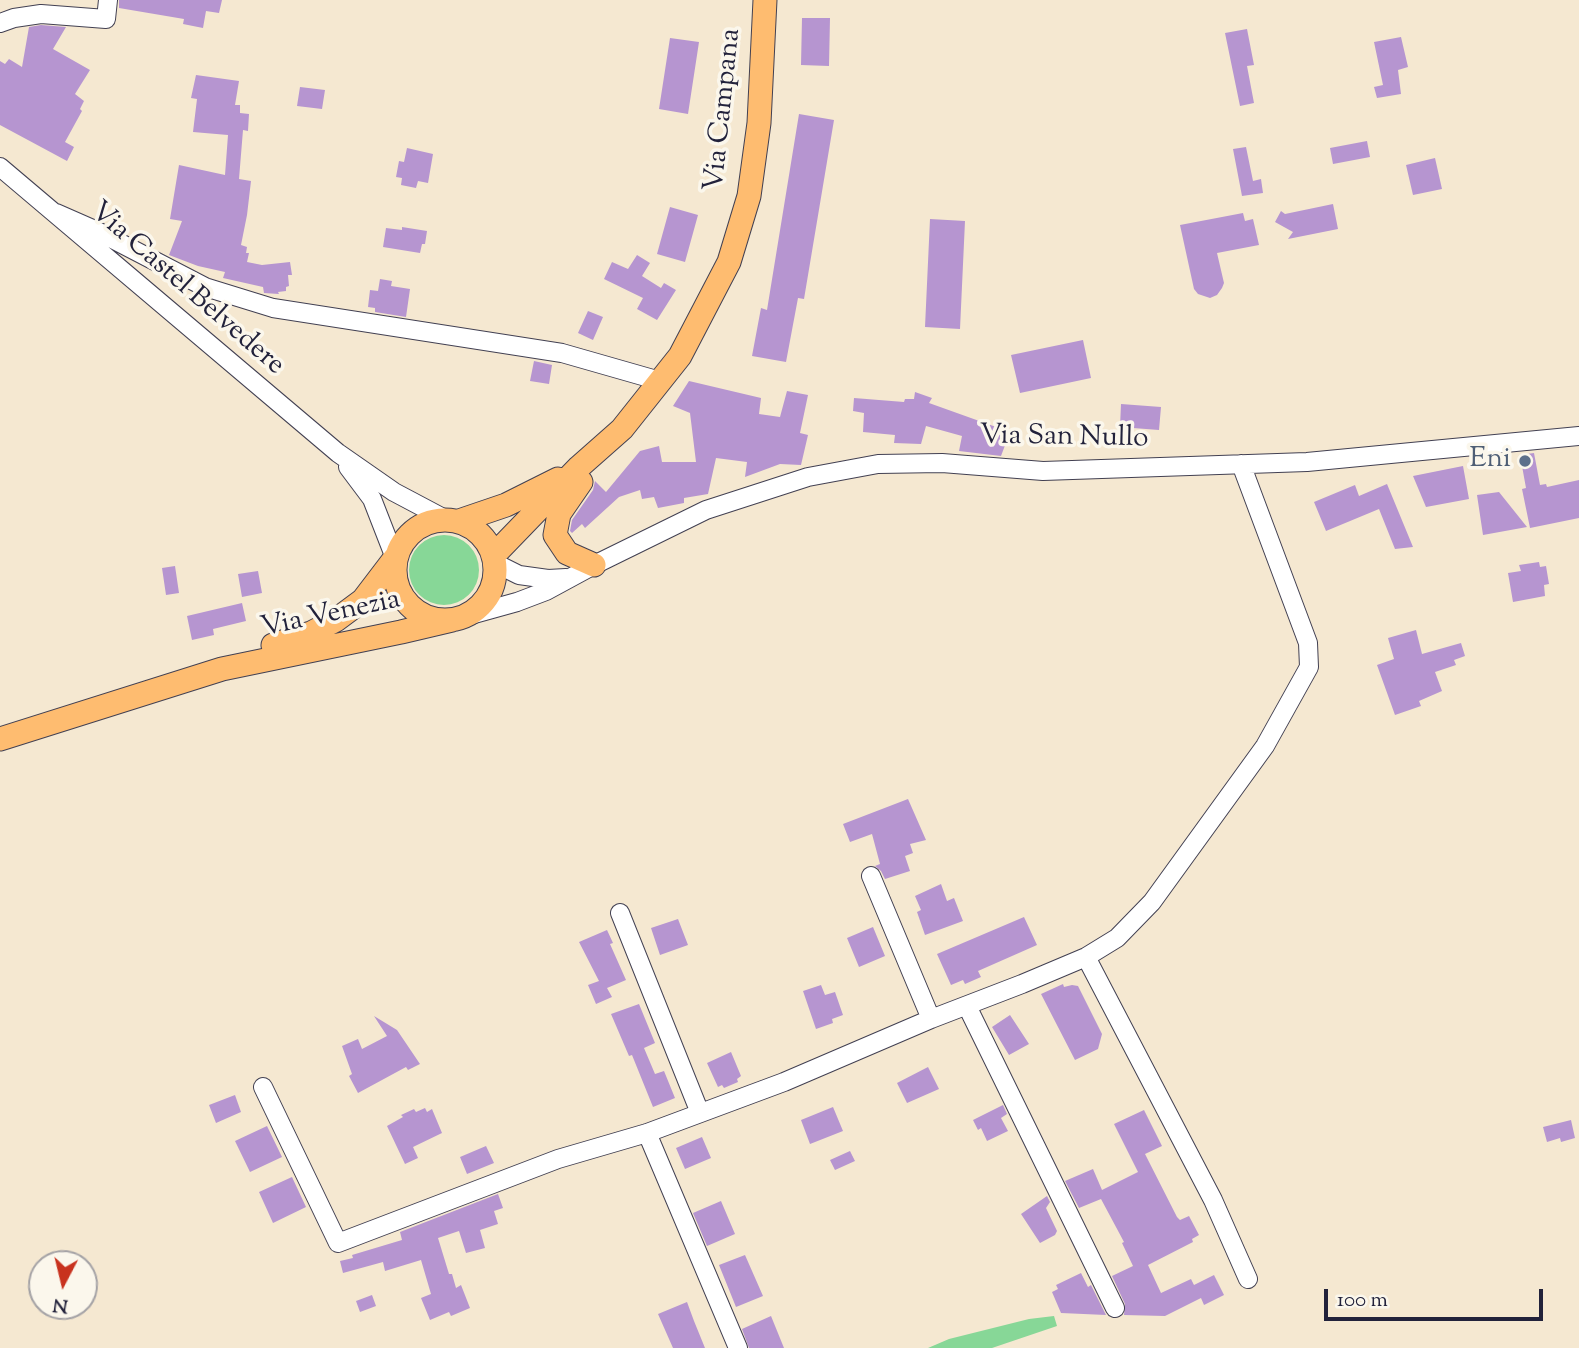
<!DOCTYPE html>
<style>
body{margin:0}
#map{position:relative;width:1579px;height:1348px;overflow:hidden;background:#f5e8d1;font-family:"Sorts Mill Goudy",serif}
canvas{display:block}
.north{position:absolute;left:28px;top:1250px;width:70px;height:70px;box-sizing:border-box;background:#fbf7ec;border:2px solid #a4a2a5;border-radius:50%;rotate:187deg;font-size:19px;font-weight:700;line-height:28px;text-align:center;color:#22223b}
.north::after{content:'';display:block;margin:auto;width:24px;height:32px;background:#c8321e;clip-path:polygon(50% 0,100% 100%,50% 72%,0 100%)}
.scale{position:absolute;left:1324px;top:1289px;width:219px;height:32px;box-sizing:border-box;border:4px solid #22223b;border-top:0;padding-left:9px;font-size:21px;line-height:24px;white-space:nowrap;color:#22223b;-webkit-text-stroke:5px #fbf7ec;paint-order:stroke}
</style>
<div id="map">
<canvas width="1579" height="1348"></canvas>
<div class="north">N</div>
<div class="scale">100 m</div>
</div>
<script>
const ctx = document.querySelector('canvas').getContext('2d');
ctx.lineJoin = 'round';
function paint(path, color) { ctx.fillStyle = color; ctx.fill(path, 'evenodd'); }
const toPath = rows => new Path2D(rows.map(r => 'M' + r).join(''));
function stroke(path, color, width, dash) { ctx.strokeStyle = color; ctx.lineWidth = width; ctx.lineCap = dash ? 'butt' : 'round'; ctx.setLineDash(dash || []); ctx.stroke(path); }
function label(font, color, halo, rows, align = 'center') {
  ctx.font = font + ' "Sorts Mill Goudy",serif'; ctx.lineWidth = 7; ctx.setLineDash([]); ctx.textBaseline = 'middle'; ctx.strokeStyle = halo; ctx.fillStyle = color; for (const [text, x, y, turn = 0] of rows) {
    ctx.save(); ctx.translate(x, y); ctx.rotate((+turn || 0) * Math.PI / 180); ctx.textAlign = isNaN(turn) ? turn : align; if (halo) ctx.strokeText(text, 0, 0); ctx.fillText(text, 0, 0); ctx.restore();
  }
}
const green = toPath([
 '409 570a35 35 0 1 1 70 0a35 35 0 1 1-70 0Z',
 [1054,1316,1057,1326,992,1348,928,1348,949,1339,1029,1319]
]);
const building = toPath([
 [119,0,222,0,219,13,206,11,203,28,183,24,184,19,119,8],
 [802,18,830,18,829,66,801,65],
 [41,25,66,27,53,49,90,70,75,94,84,101,80,109,82,111,65,142,74,147,67,161,0,125,0,61,5,64,9,59,22,67,29,27],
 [1247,29,1254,65,1247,66,1254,103,1240,106,1225,33],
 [1401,37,1408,67,1398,70,1401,94,1377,98,1374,87,1383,85,1374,42],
 [670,38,699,42,688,114,659,109],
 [196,75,239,81,235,105,240,105,240,113,249,114,248,131,243,130,239,179,251,181,247,215,241,245,247,247,246,253,249,253,247,262,262,265,290,262,292,275,288,275,289,286,286,287,286,291,278,292,279,294,264,293,263,287,223,278,225,272,198,266,169,255,182,221,170,219,179,165,225,175,228,135,193,132,197,99,191,98],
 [300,87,325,90,322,109,297,106],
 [799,114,834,120,804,299,798,298,786,362,752,356,761,308,767,310],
 [1367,141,1370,157,1333,164,1330,148],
 [1246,147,1253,181,1261,179,1263,193,1242,196,1233,149],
 [407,148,433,154,428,183,418,181,416,188,401,185,402,178,396,177,399,161,404,162],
 [1435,158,1442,189,1413,195,1406,165],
 [1333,204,1338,229,1288,239,1293,232,1275,222,1281,211,1285,214],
 [670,207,698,215,685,262,657,254],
 [1243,213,1245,221,1253,219,1259,245,1217,253,1224,283,1222,288,1217,295,1210,298,1198,294,1194,289,1180,225],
 [930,219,965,221,960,329,925,327],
 [402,227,427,231,425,244,422,244,420,253,383,247,386,228,402,230],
 [637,255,650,263,642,276,661,288,664,283,676,290,657,320,637,309,643,298,604,279,612,262,628,269],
 [380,279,392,281,391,286,410,289,406,317,375,312,375,308,368,307,370,290,378,291],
 [588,311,603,317,593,340,578,333],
 [1083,340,1091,378,1020,393,1011,355],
 [534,361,552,365,549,384,530,381],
 [689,381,761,398,759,414,780,417,787,391,808,395,800,433,808,435,801,465,780,464,745,477,747,462,716,458,708,494,684,498,684,503,658,508,654,497,642,499,640,490,619,497,585,528,582,524,572,533,570,531,572,520,593,490,595,481,606,492,640,451,659,446,662,462,696,462,690,413,673,406],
 [915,392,932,398,929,403,1010,432,1001,456,959,451,962,436,926,426,921,444,894,443,895,435,863,432,864,413,853,411,854,398,904,402,905,399,914,399],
 [1121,404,1161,407,1159,430,1120,427],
 [1534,453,1540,485,1546,484,1547,487,1579,480,1579,518,1530,528,1522,489,1526,488,1520,455],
 [1463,466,1469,499,1426,507,1413,476],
 [1387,484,1413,547,1395,549,1379,509,1326,531,1314,502,1355,485,1359,496],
 [1499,492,1527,527,1483,535,1477,495],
 [1539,562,1540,567,1546,566,1549,584,1544,585,1545,596,1513,602,1508,573,1521,571,1519,565],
 [175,566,179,593,166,595,162,568],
 [258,571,262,593,242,597,238,574],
 [242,603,246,621,213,629,214,635,192,640,187,616],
 [1416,630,1422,654,1461,643,1465,656,1454,660,1456,665,1435,672,1442,691,1419,701,1421,706,1395,715,1377,665,1394,659,1388,638],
 [908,799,926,840,910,844,913,853,905,856,910,871,885,879,881,871,875,866,880,864,872,834,850,842,843,824],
 [941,884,947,901,954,898,963,921,925,935,917,912,921,910,915,896],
 [1024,917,1037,945,978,971,981,977,965,984,963,980,951,985,937,954],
 [678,919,688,945,660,955,651,928],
 [873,927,885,956,859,967,847,938],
 [607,930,613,943,610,944,626,980,607,988,612,997,596,1004,588,985,599,981,579,942],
 [1063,984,1064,987,1072,985,1078,986,1102,1034,1098,1049,1075,1060,1041,994],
 [821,985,825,995,835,992,843,1015,832,1019,833,1023,816,1029,803,991],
 [639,1004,655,1043,644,1048,655,1074,664,1071,675,1098,653,1107,632,1055,629,1056,611,1014],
 [1010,1015,1029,1044,1009,1055,992,1027],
 [374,1016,397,1030,420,1064,408,1070,406,1067,358,1093,349,1076,352,1074,342,1046,358,1039,362,1049,387,1036],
 [731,1052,741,1076,737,1079,738,1082,724,1088,722,1085,718,1087,707,1063],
 [928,1067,939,1089,907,1103,897,1083],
 [235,1095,241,1112,216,1123,209,1105],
 [1003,1105,1007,1114,1001,1118,1008,1131,987,1141,981,1128,978,1130,973,1120],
 [833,1107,843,1131,810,1144,801,1120],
 [425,1108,427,1112,432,1109,442,1133,413,1147,418,1158,405,1164,387,1126,403,1117,401,1115,414,1109,416,1112],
 [1144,1110,1162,1146,1145,1154,1177,1217,1180,1220,1189,1216,1199,1235,1192,1239,1193,1242,1148,1265,1161,1293,1191,1279,1194,1285,1214,1275,1224,1295,1204,1305,1201,1298,1165,1316,1124,1315,1125,1304,1112,1276,1133,1266,1122,1243,1124,1242,1101,1199,1079,1208,1065,1181,1093,1169,1102,1190,1138,1172,1114,1124],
 [1571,1120,1575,1138,1561,1142,1560,1138,1547,1142,1543,1127],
 [267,1126,282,1157,250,1172,235,1141],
 [702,1137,711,1158,685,1169,676,1148],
 [486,1146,494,1163,467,1174,460,1157],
 [850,1151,855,1161,835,1170,830,1160],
 [292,1177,306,1207,273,1223,259,1192],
 [498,1194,503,1208,494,1211,498,1224,480,1230,485,1248,466,1253,459,1231,438,1238,449,1274,452,1274,456,1288,461,1285,470,1308,451,1316,449,1312,430,1320,421,1298,431,1294,421,1260,385,1271,383,1262,343,1273,340,1261,353,1258,352,1255,402,1240,400,1232],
 [1047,1196,1050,1202,1046,1208,1057,1231,1055,1235,1040,1243,1021,1214],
 [721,1201,735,1234,707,1246,693,1213],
 [745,1255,763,1296,736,1307,719,1265],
 [1081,1273,1088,1287,1091,1285,1106,1315,1061,1313,1052,1292,1058,1289,1056,1285],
 [372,1295,376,1306,360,1312,356,1301],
 [687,1302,694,1321,705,1348,673,1348,658,1314],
 [771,1316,784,1348,749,1348,742,1329]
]);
const minor = toPath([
 [0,23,14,18,41,14,106,19,108,0],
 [0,167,338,453,394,492,445,519],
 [56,213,97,231,205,287,273,308,562,353,660,381],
 [348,467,372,499,395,558],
 [495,563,519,575,548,579,566,578],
 [463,617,517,602,546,591,594,565,706,510,808,477,878,464,942,463,1043,471,1307,462,1579,436],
 [871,876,931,1019],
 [620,913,700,1113],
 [1086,957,1213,1200,1248,1279],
 [967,1006,1115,1308],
 [263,1087,338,1243,558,1159,647,1133,784,1082,931,1019,1022,984,1086,957,1117,938,1152,902,1265,746,1309,667,1308,643,1241,464],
 [647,1133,738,1348]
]);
const major = toPath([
 [581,482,559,514,555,535,567,553,594,565],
 '395 570a50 50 0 1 1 100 0a50 50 0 1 1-100 0Z',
 [459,521,506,505,558,479],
 [493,556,579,467,622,429,680,356,729,262,749,196,759,123,765,0],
 [273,645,311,633,336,620,363,600,395,558],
 [0,739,222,669,401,632,452,620]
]);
const markers = [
 [1525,461,7,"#5c6f8a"]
];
const streetNames = [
 ["Via Campana",725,110,-84],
 ["Via Castel Belvedere",186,290,41],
 ["Via San Nullo",1064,439,1],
 ["Via Venezia",331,616,-12]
];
const serviceNames = [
 ["Eni",1511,461]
];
paint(green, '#87d797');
paint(building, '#b695d0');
stroke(minor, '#424052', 20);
stroke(major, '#424052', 25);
stroke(minor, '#fff', 18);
stroke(major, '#febc70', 23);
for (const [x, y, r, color] of markers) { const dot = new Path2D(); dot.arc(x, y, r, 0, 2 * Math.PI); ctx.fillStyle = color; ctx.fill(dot); stroke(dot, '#fbf7ec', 2.5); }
label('28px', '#22223b', '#fbf7ec', streetNames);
label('28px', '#4e5e75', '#fbf7ec', serviceNames, 'right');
</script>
